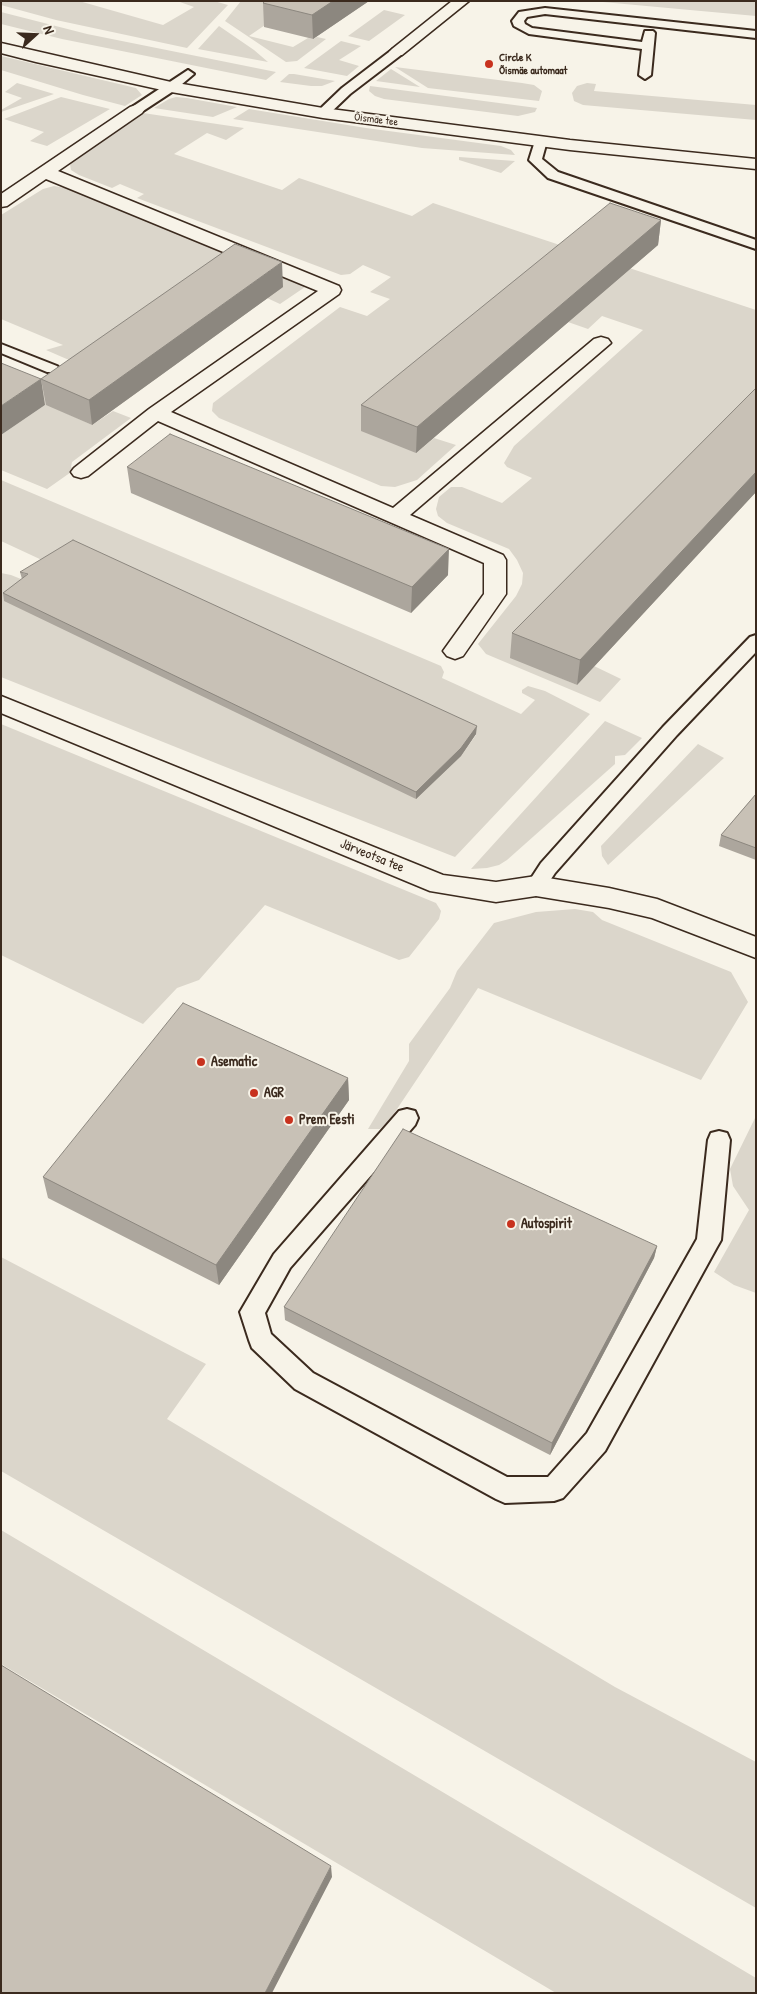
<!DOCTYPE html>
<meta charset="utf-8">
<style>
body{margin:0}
#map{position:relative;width:757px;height:1994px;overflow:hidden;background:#f7f3e8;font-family:"Patrick Hand",sans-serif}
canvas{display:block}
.frame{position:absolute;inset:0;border:2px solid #3b2a1e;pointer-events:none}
.north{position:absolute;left:10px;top:10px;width:50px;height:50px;-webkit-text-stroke:4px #f7f3e8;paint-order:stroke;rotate:70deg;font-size:14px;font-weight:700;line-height:20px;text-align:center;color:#3b2a1e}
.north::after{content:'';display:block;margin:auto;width:18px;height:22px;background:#3b2a1e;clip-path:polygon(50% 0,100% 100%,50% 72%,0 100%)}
</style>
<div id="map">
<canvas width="757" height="1994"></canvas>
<div class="frame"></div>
<div class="north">N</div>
</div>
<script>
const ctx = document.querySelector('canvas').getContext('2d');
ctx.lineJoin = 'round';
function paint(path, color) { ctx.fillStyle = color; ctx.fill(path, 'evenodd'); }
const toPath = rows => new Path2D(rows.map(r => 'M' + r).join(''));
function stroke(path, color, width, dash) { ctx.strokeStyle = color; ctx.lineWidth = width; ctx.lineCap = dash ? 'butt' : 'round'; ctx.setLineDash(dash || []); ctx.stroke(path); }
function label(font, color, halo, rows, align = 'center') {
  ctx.font = font + ' "Patrick Hand",sans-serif'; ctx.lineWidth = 4; ctx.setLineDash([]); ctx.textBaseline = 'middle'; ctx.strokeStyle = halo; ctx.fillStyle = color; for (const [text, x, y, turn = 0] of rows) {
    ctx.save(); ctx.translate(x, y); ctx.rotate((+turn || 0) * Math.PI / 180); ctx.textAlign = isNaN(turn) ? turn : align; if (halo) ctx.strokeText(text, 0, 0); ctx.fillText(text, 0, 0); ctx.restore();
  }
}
const green = toPath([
 [1,1,79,1,163,25,194,7,177,1,214,1,228,5,187,48,56,20,1,5],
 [241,1,300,1,249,36,293,47,308,38,313,39,317,37,326,39,297,61,286,62,225,21],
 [592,1,756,1,756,16,690,10],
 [384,10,405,15,369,41,348,36],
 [1,12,87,34,276,72,266,80,62,39,1,24],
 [219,26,254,50,268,62,198,49],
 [341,41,361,46,339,60,359,66,347,76,304,68],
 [1,56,136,88,142,95,125,106,83,95,1,70],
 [395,67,522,83,534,85,542,91,539,101,428,88],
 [391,69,420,87,376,81],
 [289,74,294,74,335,81,322,86,311,86,280,82],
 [17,83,54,94,1,112,1,110,22,98,5,92],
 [587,83,596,84,594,91,756,105,756,120,583,105,574,101,572,93,577,86],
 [370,86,537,108,535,112,518,116,384,99,375,96,369,91],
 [61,97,110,109,47,146,30,141,44,132,4,119],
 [176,97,187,98,237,107,213,117,154,108,169,99],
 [249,109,366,128,501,146,511,150,515,155,422,148,233,119],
 [143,113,244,128,226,140,207,133,174,154,282,190,299,178,412,216,433,203,756,310,756,407,511,657,577,685,594,666,621,679,600,702,486,654,478,644,516,596,522,584,523,573,517,560,509,549,447,523,438,516,436,509,439,497,451,487,462,487,502,503,532,478,507,467,504,463,514,446,643,330,602,316,588,329,568,322,581,310,416,453,434,438,456,445,417,480,395,487,381,486,219,418,212,411,213,403,340,307,367,316,390,299,370,292,391,277,363,265,350,274,341,275,137,198,144,194,120,184,112,188,79,175,71,170,70,164,76,158],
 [459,157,515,161,501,173,459,160],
 [54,186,65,188,301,280,305,287,280,304,267,298,46,404,92,425,113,411,131,418,72,462,71,467,74,470,47,489,1,470,1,435,45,405,18,393,69,360,46,350,63,345,1,319,1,215,43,189],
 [1,480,441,666,444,672,442,678,521,714,535,700,522,693,522,690,528,686,545,691,590,714,455,857,218,764,1,677,1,573,11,575,461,756,476,735,44,561,1,541],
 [605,721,642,738,625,755,615,756,615,764,507,860,499,865,487,868,471,869],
 [1,724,436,903,441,911,439,919,409,957,399,960,265,905,199,980,177,988,143,1024,1,955],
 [698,744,724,758,608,865,602,856,601,846],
 [575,909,593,912,602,920,731,972,748,1002,701,1080,478,988,391,1118,380,1129,368,1129,409,1061,409,1044,450,988,457,971,494,923,536,912],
 [756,1116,756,1293,734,1285,714,1272,749,1210,733,1186,730,1169],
 [1,1257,206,1364,167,1419,615,1687,756,1762,756,1908,1,1471],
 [1,1530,756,1978,756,1993,556,1993,1,1664]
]);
const lane = toPath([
 [545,8,756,31,756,38,545,14,527,17,524,21,525,24,532,28,642,42,645,31,653,31,655,33,651,75,645,79,639,75,642,49,529,34,514,26,512,21,519,12,545,8],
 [397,48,403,52,401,55,350,94,327,116,319,116,317,113,319,110,342,88,393,49,397,48],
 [188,70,194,74,175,90,140,113,132,113,130,110,132,107,188,70],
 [541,137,547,141,542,159,558,172,756,240,756,249,548,178,529,160,535,141,541,137],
 [1,344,57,366,60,369,57,372,47,372,1,353,1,344],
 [756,635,756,652,677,735,555,873,543,891,536,893,529,891,526,886,541,863,663,727,750,637,756,635],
 [407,1109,415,1111,418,1118,415,1125,290,1268,265,1313,271,1334,313,1373,507,1477,548,1477,587,1433,697,1239,708,1140,711,1133,719,1131,727,1133,730,1140,721,1240,717,1247,605,1451,563,1498,554,1501,505,1503,496,1499,295,1389,252,1348,249,1340,240,1312,274,1254,399,1111,407,1109]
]);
const street = toPath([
 [452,1,469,1,402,55,392,55,389,52,392,49,452,1],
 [136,105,142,107,144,110,142,113,58,171,339,286,341,290,339,294,171,412,393,508,594,339,601,337,608,339,611,343,410,515,503,555,506,560,506,594,463,656,455,659,447,656,443,651,484,594,484,563,158,421,88,476,81,478,74,476,71,472,74,468,149,409,318,291,46,179,7,206,1,207,1,194,130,107,136,105],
 [1,696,443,875,496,882,536,876,609,888,657,899,756,937,756,958,652,918,609,908,536,896,496,902,430,891,1,713,1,696]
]);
const secondary = toPath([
 [1,43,171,82,323,108,570,140,756,159,756,169,570,150,323,118,171,92,36,62,1,53,1,43]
]);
const wall = toPath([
 [369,1,313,39,264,27,263,3],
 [661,220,658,245,416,453,361,431,361,405],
 [283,287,92,425,46,405,41,379],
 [756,388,756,492,577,685,510,658,512,633],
 [127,467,448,575,411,613,131,493],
 [20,572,476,734,461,756,416,799,4,601,3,593,22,579],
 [756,794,756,860,719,846,721,835],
 [348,1078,349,1100,219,1285,48,1198,43,1177],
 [657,1246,654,1258,550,1455,285,1320,284,1307]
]);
const shadedWall = toPath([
 [333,1,369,1,313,39,312,15],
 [661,220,658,245,416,453,417,427],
 [282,262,283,287,92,425,89,400],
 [41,379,45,405,1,435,1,406],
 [756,472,756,492,577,685,580,660],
 [449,549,448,575,411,613,412,587],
 [477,726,476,734,461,756,416,799,416,792],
 [348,1078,349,1100,219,1285,216,1265],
 [657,1246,654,1258,550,1455,552,1443],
 [331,1866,332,1877,272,1993,265,1993]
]);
const building = toPath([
 [265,1,333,1,312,15,263,3,265,1],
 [610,203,661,220,417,427,361,405,610,203],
 [235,244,282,262,89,400,41,379,235,244],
 [1,363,41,379,1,406,1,363],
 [756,388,756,472,580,660,512,633,756,388],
 [170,434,449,549,412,587,127,467,170,434],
 [73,540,477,726,461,748,416,792,3,593,28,574,20,572,73,540],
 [756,794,756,848,721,835,756,794],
 [183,1003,348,1078,216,1265,43,1177,183,1003],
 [403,1129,657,1246,552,1443,284,1307,403,1129],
 [1,1665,331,1866,265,1993,1,1993,1,1665]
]);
const markers = [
 [489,64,5,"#c8321e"],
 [201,1062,5,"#c8321e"],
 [254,1093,5,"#c8321e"],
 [289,1120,5,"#c8321e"],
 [511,1224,5,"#c8321e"]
];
const farPoinames = [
 ["Circle K",499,58],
 ["Õismäe automaat",499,71]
];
const farStreetnames = [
 ["Õismäe tee",376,120,7]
];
const streetNames = [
 ["Järveotsa tee",372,856,22]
];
const poiNames = [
 ["Asematic",211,1062],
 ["AGR",264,1093],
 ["Prem Eesti",299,1120],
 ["Autospirit",521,1224]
];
paint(green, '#dbd6cb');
stroke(lane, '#3b2a1e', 4);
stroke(street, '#3b2a1e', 3);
stroke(secondary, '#3b2a1e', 3);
paint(lane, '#f7f3e8');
paint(street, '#f7f3e8');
paint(secondary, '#f7f3e8');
paint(wall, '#aca69d');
paint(shadedWall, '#8c877f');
paint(building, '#c8c1b6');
stroke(building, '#8c877f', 1);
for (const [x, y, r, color] of markers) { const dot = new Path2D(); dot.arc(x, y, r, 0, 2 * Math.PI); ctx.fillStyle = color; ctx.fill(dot); stroke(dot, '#f7f3e8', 2); }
label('bold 11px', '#3b2a1e', '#f7f3e8', farPoinames, 'left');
label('11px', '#3b2a1e', '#f7f3e8', farStreetnames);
label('14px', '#3b2a1e', '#f7f3e8', streetNames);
label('bold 14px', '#3b2a1e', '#f7f3e8', poiNames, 'left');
</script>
